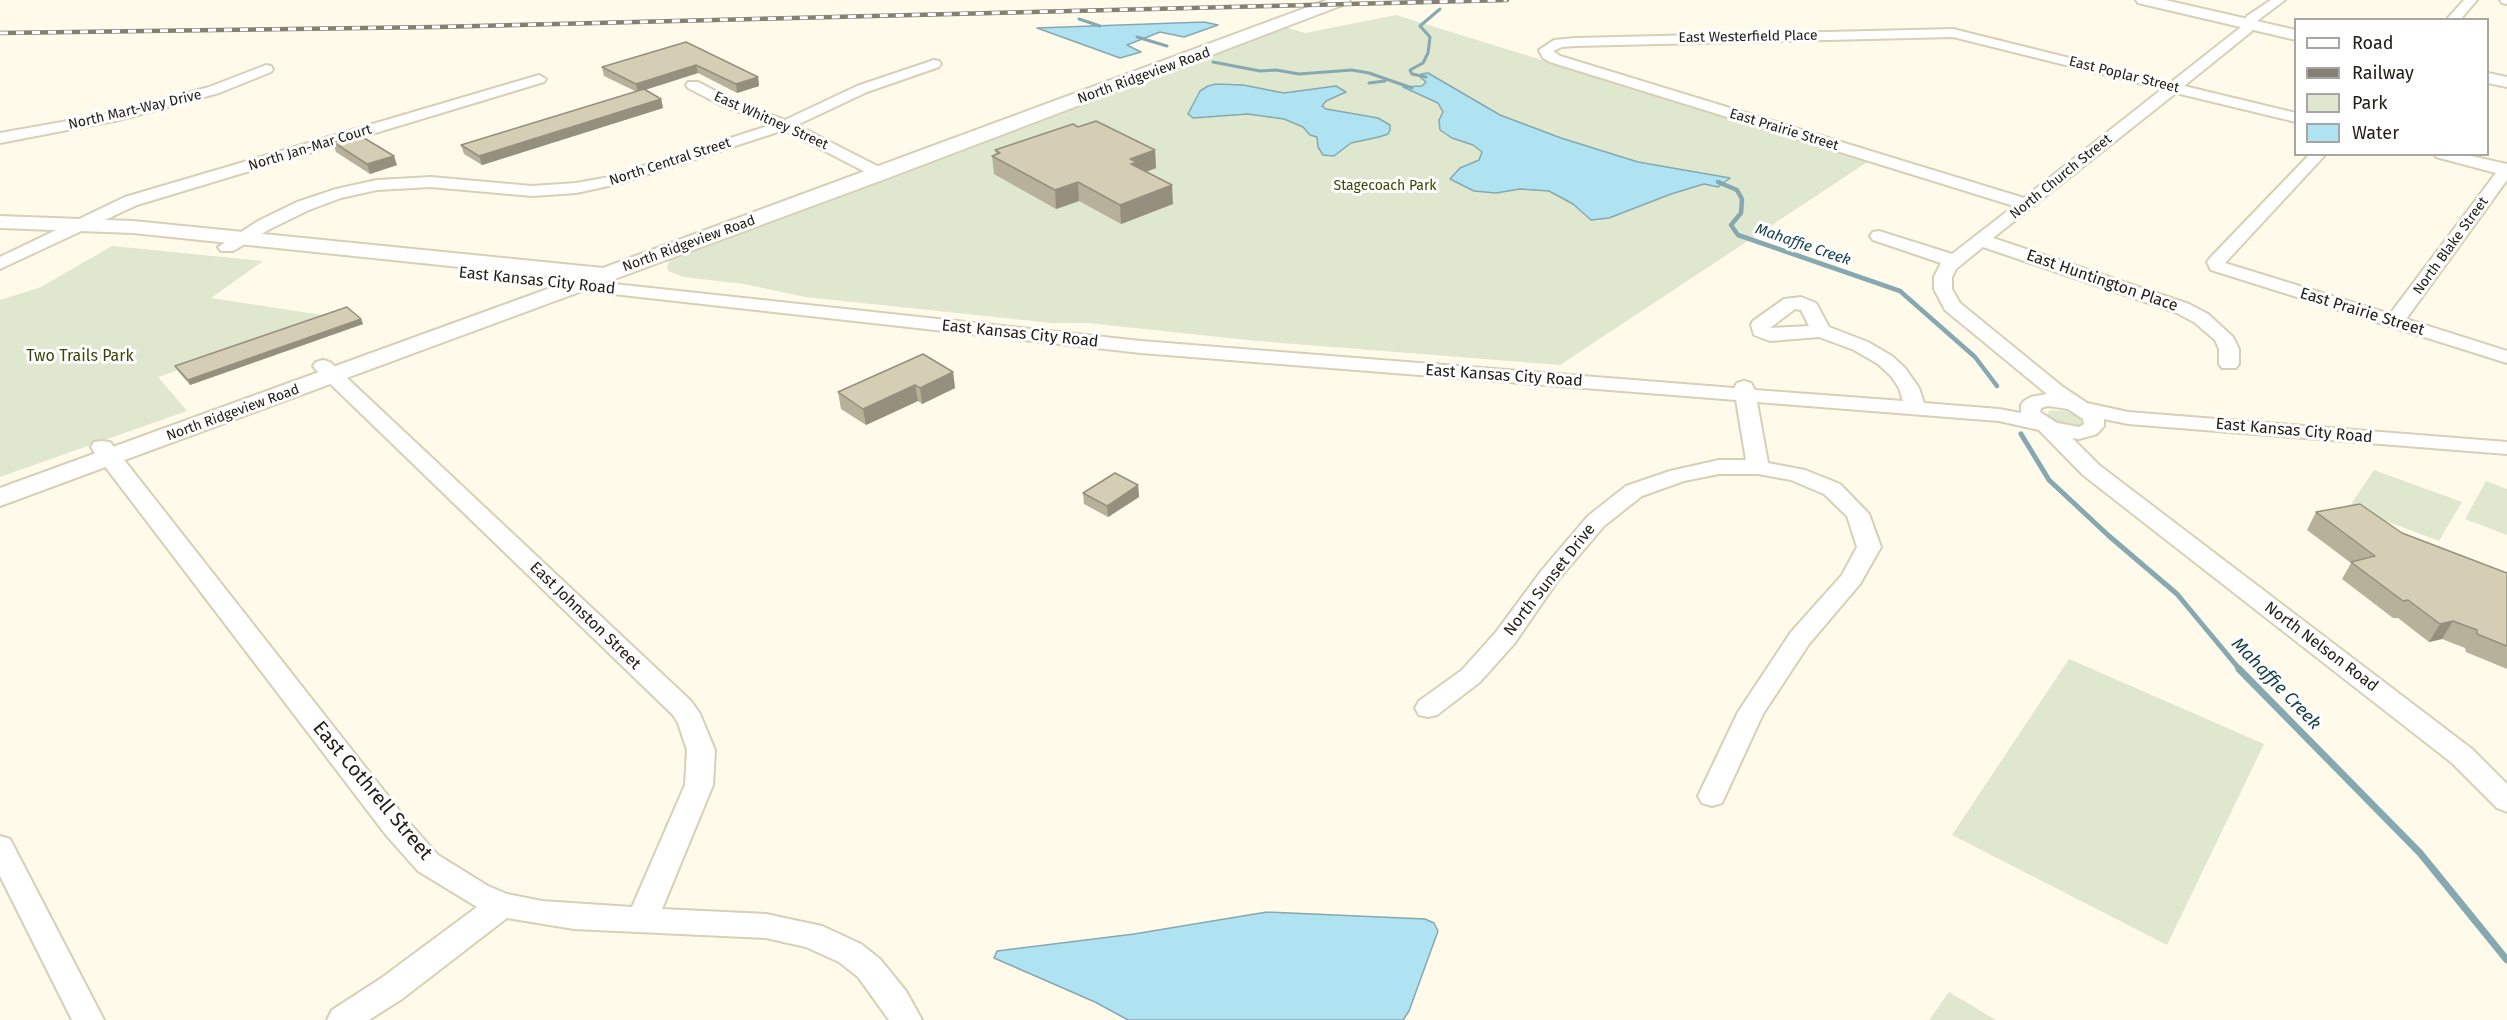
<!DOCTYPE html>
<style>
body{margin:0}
#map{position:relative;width:2507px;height:1020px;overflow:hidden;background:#fffaea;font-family:"Fira Sans",sans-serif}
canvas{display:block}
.legend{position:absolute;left:2294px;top:18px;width:195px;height:138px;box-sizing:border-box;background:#fff;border:2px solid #a7a6a2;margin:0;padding:8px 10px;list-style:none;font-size:18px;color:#232017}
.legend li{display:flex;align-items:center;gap:12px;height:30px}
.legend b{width:30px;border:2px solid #a7a6a2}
</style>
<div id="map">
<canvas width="2507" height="1020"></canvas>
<ul class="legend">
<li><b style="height:8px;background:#fff"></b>Road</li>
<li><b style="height:8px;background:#848074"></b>Railway</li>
<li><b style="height:16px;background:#dfe8ce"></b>Park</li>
<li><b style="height:16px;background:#b0e3f1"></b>Water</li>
</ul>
</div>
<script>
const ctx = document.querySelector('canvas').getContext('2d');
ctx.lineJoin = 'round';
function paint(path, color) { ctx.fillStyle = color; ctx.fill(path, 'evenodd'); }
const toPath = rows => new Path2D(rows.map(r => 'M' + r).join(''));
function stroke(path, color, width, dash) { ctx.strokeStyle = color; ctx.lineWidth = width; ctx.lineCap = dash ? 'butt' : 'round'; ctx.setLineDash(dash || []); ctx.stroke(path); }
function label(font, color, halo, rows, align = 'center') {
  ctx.font = font + ' "Fira Sans",sans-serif'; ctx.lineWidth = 6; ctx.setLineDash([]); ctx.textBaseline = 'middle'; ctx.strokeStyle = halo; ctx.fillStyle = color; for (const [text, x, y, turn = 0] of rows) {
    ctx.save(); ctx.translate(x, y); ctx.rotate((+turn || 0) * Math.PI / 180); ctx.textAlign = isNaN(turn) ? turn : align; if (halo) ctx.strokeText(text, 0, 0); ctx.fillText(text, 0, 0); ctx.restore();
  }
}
const green = toPath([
 [1396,15,1869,161,1560,365,1257,341,1088,323,1052,323,805,297,744,284,683,277,668,271,667,266,673,255,1282,26,1305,33],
 [112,246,263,261,211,298,322,315,355,308,158,377,187,411,0,477,0,300,41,287],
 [2051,410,2072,412,2080,418,2082,423,2076,427,2059,425,2048,417,2048,412],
 [2374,470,2462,502,2439,541,2349,507],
 [2486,481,2507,489,2507,535,2465,519],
 [2069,659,2264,744,2167,945,1952,835],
 [1949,992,1996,1020,1929,1020]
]);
const water = toPath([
 [1204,22,1218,25,1184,37,1160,32,1127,45,1141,52,1120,58,1037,28,1204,22],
 [1428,73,1500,115,1561,138,1638,162,1730,178,1718,187,1704,184,1671,194,1609,218,1591,220,1573,204,1549,191,1520,189,1496,193,1474,191,1450,179,1460,168,1479,160,1482,152,1473,145,1452,138,1440,130,1439,120,1443,112,1438,103,1403,87,1422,86,1426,82,1420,77,1421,74,1428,73],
 [1216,84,1243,85,1284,93,1336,86,1346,92,1326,101,1322,106,1326,109,1378,118,1390,125,1390,130,1388,134,1379,137,1351,143,1334,156,1323,155,1318,147,1317,137,1310,135,1303,127,1284,119,1248,114,1193,118,1188,114,1200,91,1208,86,1216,84],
 [1267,912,1425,919,1434,923,1438,931,1409,1011,1403,1020,1128,1020,1095,1002,994,958,997,951,1134,934,1267,912]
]);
const streamFar3 = toPath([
 [1079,19,1100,26],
 [1137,37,1167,46],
 [1213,62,1260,71,1276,70,1299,74,1352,70,1369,73,1412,88],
 [1426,77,1412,74,1410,70,1423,63,1428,53,1430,37,1420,26,1440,9],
 [1369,83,1385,81]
]);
const streamFar2 = toPath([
 [1718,182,1737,190,1742,199,1741,213,1731,225,1738,235,1900,291,1975,357,1997,386]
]);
const streamFar1 = toPath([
 [2021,434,2049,480,2109,536,2177,594,2241,671]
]);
const stream = toPath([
 [2239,669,2420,853,2507,960]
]);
const minor = toPath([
 [2271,0,2285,0,2257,21,2251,32,2184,86,2296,113,2296,122,2176,93,1993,238,2189,304,2208,314,2233,337,2239,349,2239,364,2236,368,2222,368,2219,364,2219,349,2215,340,2194,322,2175,312,1983,247,1956,269,1952,277,1952,289,1960,303,2063,387,2087,403,2128,412,2507,442,2507,454,2128,424,2104,419,2104,426,2097,434,2079,439,2072,438,2099,465,2472,749,2507,784,2507,812,2497,808,2452,763,2083,475,2039,430,1999,421,1757,402,1768,463,1805,470,1840,484,1869,514,1881,547,1860,584,1809,644,1763,714,1722,803,1712,806,1702,803,1698,796,1738,712,1791,632,1842,575,1857,547,1847,516,1824,494,1791,480,1758,474,1719,474,1684,481,1642,496,1604,526,1558,580,1514,644,1480,682,1437,715,1428,717,1419,715,1415,708,1419,701,1462,670,1496,632,1542,570,1588,516,1626,486,1670,471,1719,460,1746,460,1736,400,1141,353,577,290,571,289,568,285,571,281,577,280,1141,341,1734,388,1737,383,1744,381,1751,383,1755,390,1903,401,1899,388,1891,376,1878,364,1854,350,1819,337,1770,341,1754,335,1751,325,1753,321,1784,299,1801,297,1816,303,1829,327,1868,342,1892,356,1905,368,1919,388,1924,403,1999,409,2021,413,2021,405,2024,401,2031,397,2047,394,1945,310,1934,289,1934,277,1941,263,1873,240,1870,236,1873,232,1879,231,1952,254,2014,206,1550,62,1543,58,1539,50,1554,40,1575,38,1953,29,2170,83,2241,27,2247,16,2271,0],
 [1953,37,2162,89,2024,198,1560,56,1553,51,1562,47,1575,46,1953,37],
 [1795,309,1801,310,1809,326,1770,328,1795,309],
 [2048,406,2068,409,2083,419,2084,424,2079,427,2057,423,2040,412,2041,408,2048,406],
 [2464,0,2477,0,2460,20,2446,20,2464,0],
 [2500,0,2507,0,2507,4,2502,3,2500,0],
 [934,60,939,61,941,64,939,67,867,92,797,125,887,171,889,174,887,177,875,177,784,130,618,184,576,193,532,196,431,187,377,190,341,198,309,210,270,229,233,251,221,251,218,247,258,221,297,202,336,189,377,180,431,177,532,186,576,183,609,177,771,125,721,105,688,88,686,85,688,82,698,82,731,99,785,120,857,86,934,60],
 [266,65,271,66,273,69,271,72,219,93,119,120,0,143,0,133,118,112,209,87,266,65],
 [539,75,546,79,544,82,137,205,0,269,0,257,125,197,539,75],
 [2310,154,2326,154,2225,263,2390,314,2496,173,2436,157,2435,154,2462,154,2507,164,2507,180,2406,319,2507,351,2507,363,2211,270,2207,262,2210,258,2310,154],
 [323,360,330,362,691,701,700,714,715,750,713,785,662,909,766,914,822,926,861,944,880,959,906,991,922,1020,889,1020,858,977,839,962,806,947,766,938,574,929,507,918,402,999,369,1020,327,1020,332,1010,380,979,477,907,418,871,386,835,94,452,91,447,94,442,102,441,110,442,406,819,438,855,488,886,507,894,542,901,632,907,685,785,687,750,678,723,673,715,316,370,313,366,316,362,323,360],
 [0,836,10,839,104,1020,72,1020,0,876,0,836]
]);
const major = toPath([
 [1327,0,1350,0,1348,3,888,178,0,506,0,488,575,279,133,233,0,228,0,216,133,221,603,268,1327,0],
 [2136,0,2165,0,2296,30,2296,40,2138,3,2136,0],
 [2488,73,2507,77,2507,87,2488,83,2488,73]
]);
const rail = toPath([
 [0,33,437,27,1507,0]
]);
const wall = toPath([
 [686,42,758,77,759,86,737,93,698,73,645,90,661,99,663,108,482,165,464,154,461,145,637,92,604,76,602,67],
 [1078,127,1155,150,1156,168,1146,172,1173,204,1121,224,1079,201,1056,209,994,174,992,156,996,154,995,150],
 [333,142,397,165,370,174,336,152],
 [361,319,363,324,190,385,178,371,175,366],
 [953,372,955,388,922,404,918,401,866,425,841,409,838,392],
 [1138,485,1139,497,1108,517,1084,504,1083,493],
 [2316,512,2402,533,2507,573,2507,669,2466,652,2465,648,2442,639,2429,642,2398,618,2393,618,2342,579,2351,563,2307,530]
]);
const shadedWall = toPath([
 [696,65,698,73,638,92,636,84],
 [758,77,759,86,737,93,736,84],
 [661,99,663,108,482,165,479,156],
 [1155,150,1156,168,1137,175,1132,182,1130,159],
 [394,156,397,165,370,174,367,164],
 [1078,182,1079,201,1056,209,1055,190],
 [1172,185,1173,204,1121,224,1120,205],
 [361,319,363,324,190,385,188,380],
 [953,372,955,388,922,404,920,388],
 [915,385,918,401,866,425,863,409],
 [1138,485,1139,497,1108,517,1107,506],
 [2453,621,2442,639,2429,642,2440,624]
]);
const building = toPath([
 [686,42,758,77,736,84,696,65,636,84,602,67,686,42],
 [644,89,661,99,479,156,461,145,644,89],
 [1096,121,1155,150,1130,159,1137,162,1131,164,1172,185,1120,205,1078,182,1055,190,992,156,1000,153,995,150,1073,124,1078,127,1096,121],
 [359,135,394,156,367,164,333,142,359,135],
 [347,307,361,319,188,380,175,366,347,307],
 [923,354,953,372,920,388,915,385,863,409,838,392,923,354],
 [1115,473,1138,485,1107,506,1083,493,1115,473],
 [2360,504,2402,533,2507,573,2507,646,2477,634,2477,630,2453,621,2440,624,2408,600,2403,601,2351,562,2375,556,2316,512,2360,504]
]);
const farStreetnames = [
 ["East Westerfield Place",1748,37,-1],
 ["East Poplar Street",2124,75,14],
 ["North Ridgeview Road",1144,76,-20],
 ["North Mart-Way Drive",135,110,-13],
 ["East Whitney Street",771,121,24],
 ["East Prairie Street",1784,130,17],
 ["North Jan-Mar Court",310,148,-17],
 ["North Central Street",670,162,-18],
 ["North Church Street",2061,177,-39],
 ["North Ridgeview Road",689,244,-20],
 ["North Blake Street",2451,246,-54],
 ["North Ridgeview Road",233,413,-20]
];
const farParknames = [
 ["Stagecoach Park",1385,186]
];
const farWaternames = [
 ["Mahaffie Creek",1803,245,19]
];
const streetNames = [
 ["East Kansas City Road",537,281,6],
 ["East Huntington Place",2102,281,19],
 ["East Prairie Street",2362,312,17],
 ["East Kansas City Road",1020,334,6],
 ["East Kansas City Road",1504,376,4],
 ["East Kansas City Road",2294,431,5],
 ["North Sunset Drive",1550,580,-52],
 ["East Johnston Street",585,616,44],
 ["North Nelson Road",2321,647,37]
];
const parkNames = [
 ["Two Trails Park",80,357]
];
const waterNames = [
 ["Mahaffie Creek",2276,684,46]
];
const nearStreetnames = [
 ["East Cothrell Street",372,791,50]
];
paint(green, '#dfe8ce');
paint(water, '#b0e3f1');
stroke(water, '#86a8b0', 1.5);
stroke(streamFar3, '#86a8b0', 3);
stroke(streamFar2, '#86a8b0', 4.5);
stroke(streamFar1, '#86a8b0', 5);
stroke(stream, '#86a8b0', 7);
stroke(minor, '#d7cfb6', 4);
stroke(major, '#d7cfb6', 4);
paint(minor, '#fff');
paint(major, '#fff');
stroke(rail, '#848074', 4.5);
stroke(rail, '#fff', 3, [8]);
paint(wall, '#b7b09b');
paint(shadedWall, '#95907e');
paint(building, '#d5cdb4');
stroke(building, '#95907e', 1.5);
label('14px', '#232017', '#fff', farStreetnames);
label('14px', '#374707', '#fff', farParknames);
label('italic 15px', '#17434e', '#fff', farWaternames);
label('16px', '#232017', '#fff', streetNames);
label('16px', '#374707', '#fff', parkNames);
label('italic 18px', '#17434e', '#fff', waterNames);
label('20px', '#232017', '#fff', nearStreetnames);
</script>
